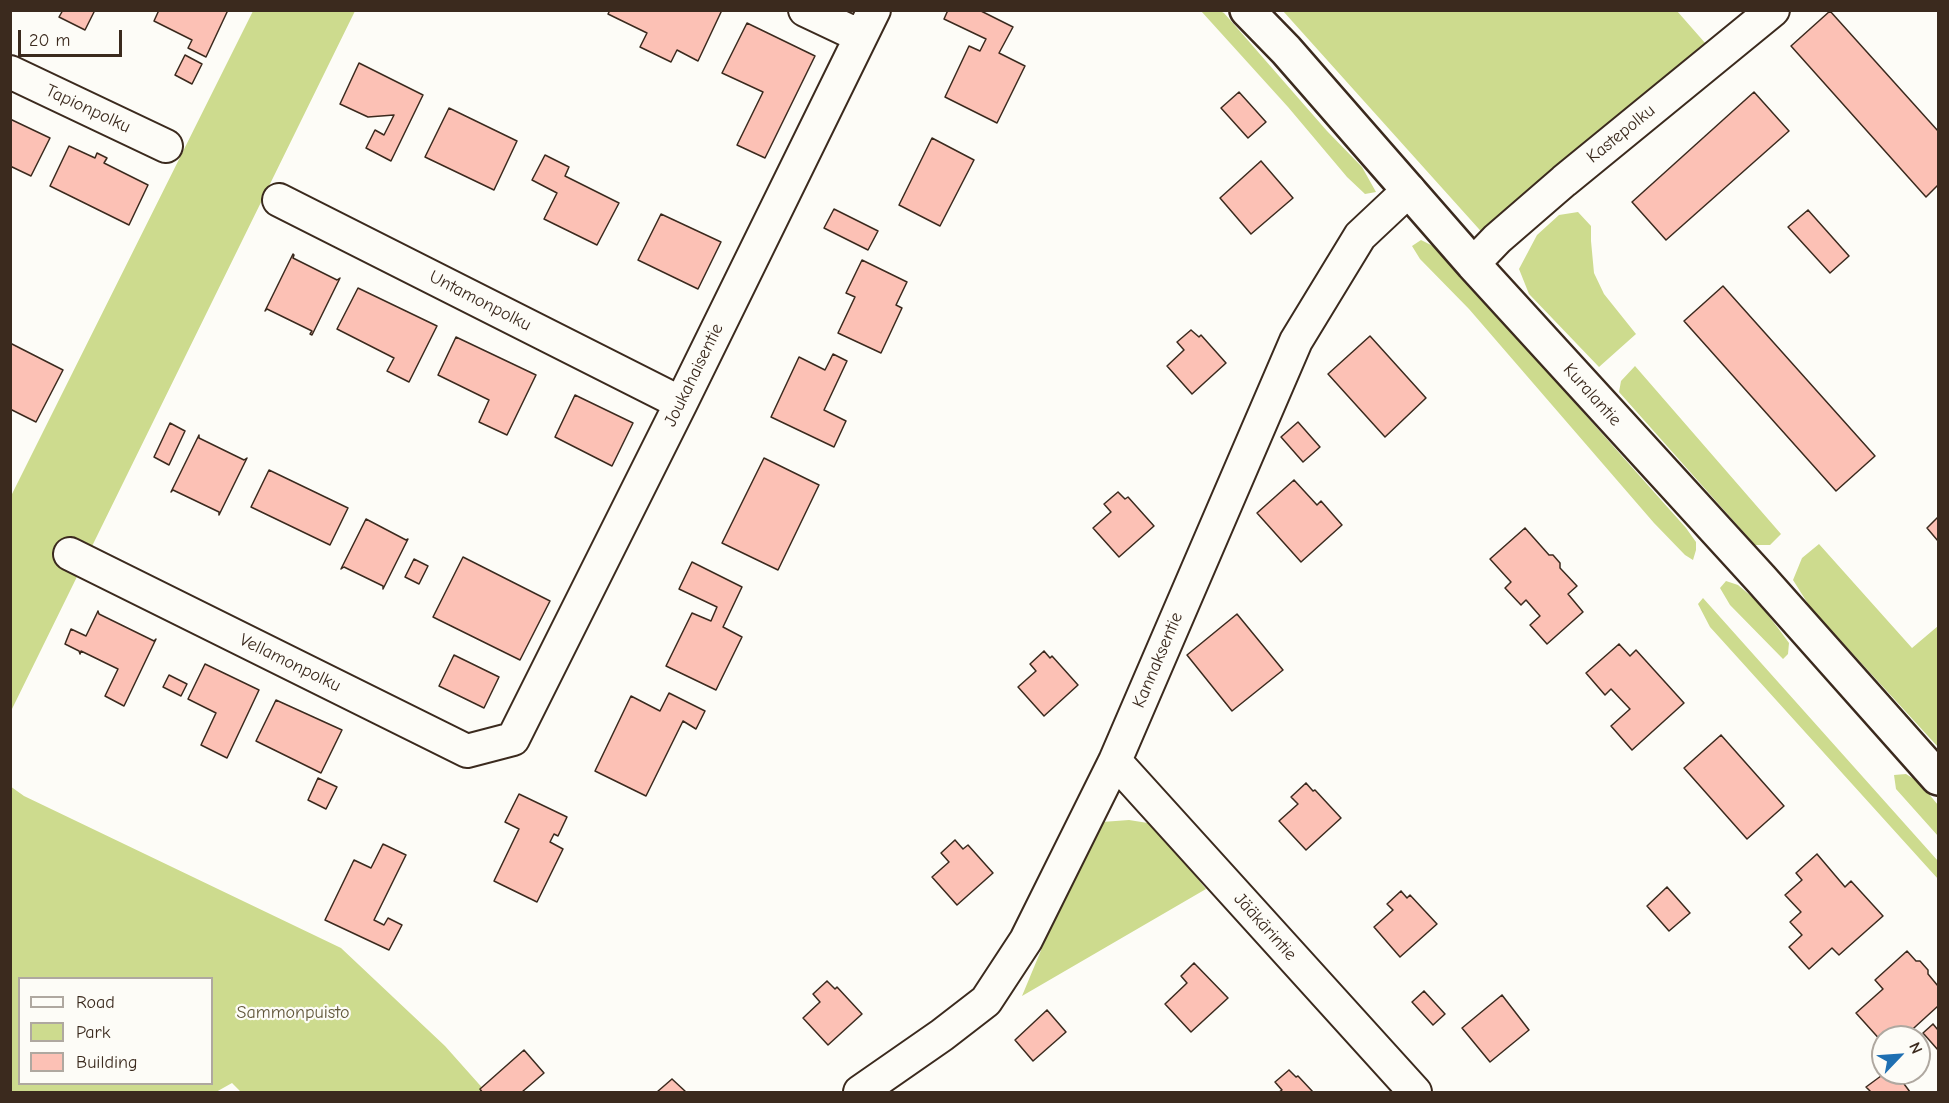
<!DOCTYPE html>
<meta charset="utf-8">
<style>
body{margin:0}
#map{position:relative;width:1949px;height:1103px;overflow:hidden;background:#fdfcf7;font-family:"Comic Neue",sans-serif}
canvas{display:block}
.frame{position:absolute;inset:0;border:12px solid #3b2a1e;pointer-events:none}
.legend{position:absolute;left:18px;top:977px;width:195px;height:108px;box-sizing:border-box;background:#fdfcf7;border:2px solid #afa8a0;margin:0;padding:8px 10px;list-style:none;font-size:18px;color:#3b2a1e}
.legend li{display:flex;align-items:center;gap:12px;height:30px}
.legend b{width:30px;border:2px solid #afa8a0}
.north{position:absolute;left:1871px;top:1025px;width:60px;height:60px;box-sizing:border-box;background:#fdfcf7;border:2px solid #afa8a0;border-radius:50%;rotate:65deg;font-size:16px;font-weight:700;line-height:24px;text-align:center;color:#3b2a1e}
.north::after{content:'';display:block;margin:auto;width:21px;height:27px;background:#1f6fb2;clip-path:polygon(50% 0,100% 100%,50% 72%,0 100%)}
.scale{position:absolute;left:18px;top:30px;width:104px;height:27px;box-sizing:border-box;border:3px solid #3b2a1e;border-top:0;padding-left:8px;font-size:18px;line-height:21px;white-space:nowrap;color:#3b2a1e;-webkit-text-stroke:4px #fdfcf7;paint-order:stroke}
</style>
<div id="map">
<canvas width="1949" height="1103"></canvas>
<div class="frame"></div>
<ul class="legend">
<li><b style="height:8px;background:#fdfcf7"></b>Road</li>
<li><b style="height:16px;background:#cddb8e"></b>Park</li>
<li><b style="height:16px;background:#fcc1b5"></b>Building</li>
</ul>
<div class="north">N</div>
<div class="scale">20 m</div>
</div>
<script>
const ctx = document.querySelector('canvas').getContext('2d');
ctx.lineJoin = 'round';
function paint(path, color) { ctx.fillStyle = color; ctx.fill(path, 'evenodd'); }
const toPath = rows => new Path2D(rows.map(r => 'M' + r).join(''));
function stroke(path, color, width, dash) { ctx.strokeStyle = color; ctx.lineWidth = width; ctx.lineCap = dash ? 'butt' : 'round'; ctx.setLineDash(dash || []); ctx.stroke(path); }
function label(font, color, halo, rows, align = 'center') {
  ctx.font = font + ' "Comic Neue",sans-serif'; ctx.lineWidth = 4.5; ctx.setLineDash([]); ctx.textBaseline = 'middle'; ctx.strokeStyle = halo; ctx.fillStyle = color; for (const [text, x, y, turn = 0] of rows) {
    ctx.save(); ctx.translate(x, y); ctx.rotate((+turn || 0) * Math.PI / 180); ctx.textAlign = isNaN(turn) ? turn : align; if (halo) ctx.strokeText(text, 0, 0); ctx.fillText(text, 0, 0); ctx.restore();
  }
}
const green = toPath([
 [253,11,355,11,11,711,10,498],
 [1201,11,1220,11,1224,13,1327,131,1362,167,1376,192,1365,194,1347,177,1288,107],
 [1283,11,1677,11,1706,44,1487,238],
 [1578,212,1591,226,1591,241,1594,273,1604,294,1636,334,1599,367,1529,294,1519,269,1537,235,1559,215],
 [1421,240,1437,248,1686,528,1696,542,1696,550,1693,560,1685,555,1654,523,1469,309,1420,259,1412,246],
 [1635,366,1781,534,1770,545,1755,545,1619,392,1621,381],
 [1819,544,1912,648,1938,626,1938,747,1810,607,1793,580,1802,558],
 [1726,581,1738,585,1757,601,1778,628,1789,643,1788,654,1783,659,1730,605,1720,588],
 [1703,598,1938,861,1938,879,1710,627,1698,604],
 [1906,774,1919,782,1938,805,1938,836,1896,789,1894,775],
 [10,786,24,796,341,948,445,1046,486,1092,241,1092,232,1083,216,1092,11,1092],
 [20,978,212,978,212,1084,20,1084],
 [1129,820,1154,824,1206,889,1022,996,1084,847,1102,822]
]);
const building = toPath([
 [63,10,95,10,85,30,59,17,63,10],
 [159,10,228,10,206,57,188,48,192,40,154,21,159,10],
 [610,10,722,10,698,61,677,50,671,62,640,47,647,33,608,14,610,10],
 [948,10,979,10,1013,27,999,53,1025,66,997,123,945,97,969,46,980,51,986,39,944,19,948,10],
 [1830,11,1938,131,1938,185,1926,197,1791,46,1830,11],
 [747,23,815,56,765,158,737,145,763,92,722,73,747,23],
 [185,55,202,64,192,84,175,75,185,55],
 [359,63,423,95,391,161,366,148,375,130,384,135,394,115,368,117,340,104,359,63],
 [1239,92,1266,122,1248,138,1221,108,1239,92],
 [1754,92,1789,131,1666,240,1632,202,1754,92],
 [449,108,517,141,494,190,425,157,449,108],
 [10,119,50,138,31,176,10,166,10,119],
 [932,138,974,160,940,226,899,205,932,138],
 [69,146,95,158,97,153,107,158,104,163,148,185,129,225,50,186,69,146],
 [545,155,569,167,565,176,619,203,597,245,544,219,557,193,532,180,545,155],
 [1261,161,1293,198,1251,234,1220,198,1261,161],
 [834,209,878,231,868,250,824,228,834,209],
 [1808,210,1849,256,1830,273,1788,227,1808,210],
 [661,214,721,242,698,289,638,260,661,214],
 [293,254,294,255,293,258,337,280,340,278,312,335,310,334,312,331,267,309,265,311,293,254],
 [862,260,907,282,896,305,902,308,881,353,838,333,855,297,846,293,862,260],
 [1723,286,1875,456,1836,491,1684,321,1723,286],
 [358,288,437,326,409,382,387,371,394,358,337,329,358,288],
 [1191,330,1199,337,1201,335,1226,363,1192,394,1167,366,1184,350,1177,342,1191,330],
 [1370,336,1426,398,1385,437,1328,374,1370,336],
 [456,337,536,375,507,435,479,422,489,400,438,375,456,337],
 [10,343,63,370,36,422,10,409,10,343],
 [833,354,847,361,824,410,846,421,834,447,771,417,799,357,825,370,833,354],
 [575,395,633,423,612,466,555,437,575,395],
 [1298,422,1320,447,1303,462,1281,437,1298,422],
 [170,423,185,431,169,465,154,457,170,423],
 [199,435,199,438,244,460,247,458,219,515,219,512,173,490,171,492,199,435],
 [764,458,819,485,778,570,722,543,764,458],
 [269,470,348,508,330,545,251,507,269,470],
 [1294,480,1317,505,1321,501,1342,525,1301,562,1257,513,1294,480],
 [1118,492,1125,499,1128,497,1154,526,1119,557,1093,528,1111,512,1104,504,1118,492],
 [1938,517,1938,541,1927,528,1938,517],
 [366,519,406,540,408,539,383,589,383,586,344,567,341,569,366,519],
 [1525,528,1549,555,1553,555,1560,563,1560,568,1577,586,1568,594,1583,612,1547,644,1530,625,1540,616,1526,600,1521,605,1505,588,1511,582,1490,559,1525,528],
 [463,557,550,601,520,660,433,617,463,557],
 [414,559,428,566,419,584,405,577,414,559],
 [692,562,742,587,723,627,742,637,716,690,666,666,692,613,711,621,717,607,679,589,692,562],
 [98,611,99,614,154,641,156,639,124,706,105,696,118,669,81,651,80,654,79,651,65,644,71,629,86,636,98,611],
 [1237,614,1283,670,1232,711,1187,655,1237,614],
 [1619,644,1630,656,1636,650,1684,703,1632,750,1611,726,1630,709,1611,689,1605,695,1586,673,1619,644],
 [1044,651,1050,658,1052,656,1078,685,1044,716,1018,687,1036,671,1030,664,1044,651],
 [454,655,499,677,484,708,439,686,454,655],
 [205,664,259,690,227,758,201,745,216,713,188,699,205,664],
 [169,675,187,684,181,696,163,687,169,675],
 [669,693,705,711,696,729,683,721,646,796,595,771,631,696,660,711,669,693],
 [276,700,342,730,321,773,256,741,276,700],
 [1721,735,1784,806,1747,839,1684,768,1721,735],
 [318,778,337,787,326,809,308,800,318,778],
 [1306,783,1313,791,1315,790,1341,818,1306,850,1279,821,1298,804,1291,797,1306,783],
 [519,794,567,817,558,836,554,834,550,842,563,849,537,902,494,881,519,829,505,822,519,794],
 [955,840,963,849,968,845,993,873,957,905,932,877,949,862,941,853,955,840],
 [383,844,406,855,374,920,384,925,388,918,402,925,389,950,325,920,354,860,371,868,383,844],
 [1817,854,1845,887,1851,881,1883,916,1839,955,1832,948,1809,969,1789,947,1802,935,1790,922,1801,912,1785,895,1802,880,1796,873,1817,854],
 [1667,887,1690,913,1669,931,1647,906,1667,887],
 [1401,891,1407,898,1410,895,1437,924,1400,957,1374,927,1393,910,1387,904,1401,891],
 [1907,951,1916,961,1920,961,1928,970,1928,974,1938,986,1938,1006,1904,1037,1883,1037,1883,1043,1856,1013,1883,989,1875,980,1907,951],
 [1194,963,1228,998,1191,1032,1165,1004,1187,983,1181,976,1194,963],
 [827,981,835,989,837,987,862,1014,828,1045,803,1018,820,1002,813,994,827,981],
 [1424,991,1445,1014,1433,1025,1412,1002,1424,991],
 [1502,995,1529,1030,1490,1062,1462,1028,1502,995],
 [1047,1010,1066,1032,1033,1061,1015,1040,1047,1010],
 [1933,1024,1938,1030,1938,1050,1923,1033,1933,1024],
 [524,1050,544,1073,522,1092,482,1092,480,1089,524,1050],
 [1289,1070,1296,1077,1298,1076,1313,1092,1279,1092,1282,1090,1275,1082,1289,1070],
 [1885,1073,1896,1073,1910,1092,1871,1092,1866,1087,1885,1073],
 [672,1079,686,1092,657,1092,672,1079]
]);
const minor = toPath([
 [805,10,860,36],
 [10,72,166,146],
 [279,200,681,403],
 [1473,264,1497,239,1564,181,1773,10],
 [70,554,467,751,513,739,681,403,874,10],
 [1115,761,1415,1092],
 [860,1092,942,1035,986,1001,1026,940,1115,761,1296,341,1360,236,1409,190]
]);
const tertiary = toPath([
 [1247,10,1286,50,1473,264,1761,579,1938,778]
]);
const streetNames = [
 ["Tapionpolku",88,109,25],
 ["Kastepolku",1621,134,-39],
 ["Untamonpolku",480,301,27],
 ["Joukahaisentie",694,375,-64],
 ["Kuralantie",1592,395,48],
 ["Kannaksentie",1158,660,-67],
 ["Vellamonpolku",290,663,26],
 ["Jääkärintie",1265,927,48]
];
const parkNames = [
 ["Sammonpuisto",293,1013]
];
paint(green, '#cddb8e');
paint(building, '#fcc1b5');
stroke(building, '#3b2a1e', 1.5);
stroke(minor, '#3b2a1e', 36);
stroke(tertiary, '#3b2a1e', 38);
stroke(minor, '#fdfcf7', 32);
stroke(tertiary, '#fdfcf7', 33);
label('18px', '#3b2a1e', '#fdfcf7', streetNames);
label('18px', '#60563a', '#fdfcf7', parkNames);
</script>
